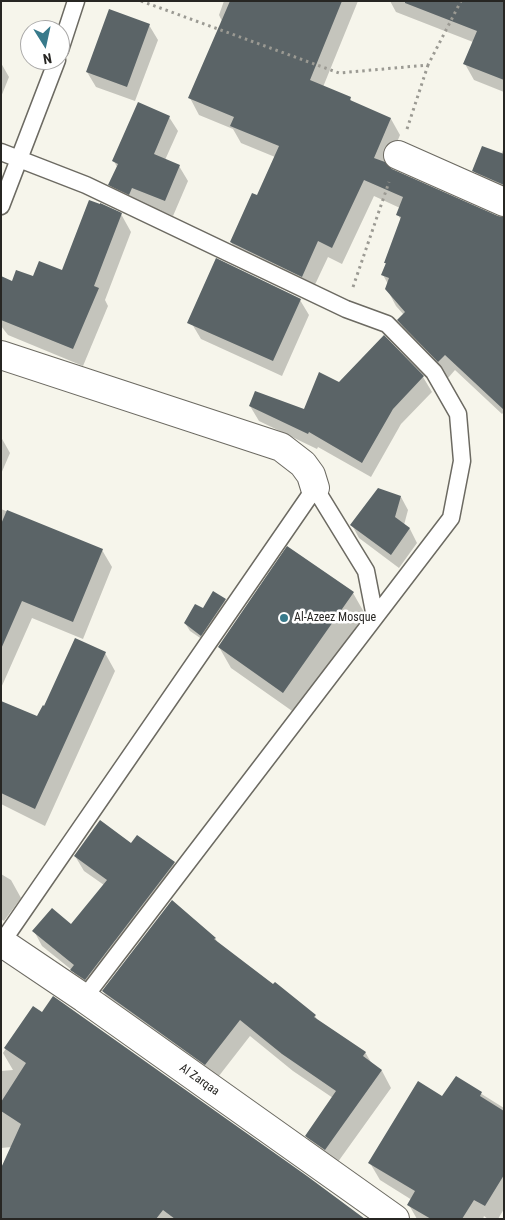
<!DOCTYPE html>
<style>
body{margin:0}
#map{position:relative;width:505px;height:1220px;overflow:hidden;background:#f6f5eb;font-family:"Roboto Condensed",sans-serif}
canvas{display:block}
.frame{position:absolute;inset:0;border:2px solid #272623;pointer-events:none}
.north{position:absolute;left:20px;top:20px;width:50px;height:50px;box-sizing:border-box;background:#fff;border:1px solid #a9a8a7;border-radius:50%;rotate:170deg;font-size:14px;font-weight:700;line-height:20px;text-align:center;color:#272623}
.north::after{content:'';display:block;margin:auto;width:18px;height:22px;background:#387a8b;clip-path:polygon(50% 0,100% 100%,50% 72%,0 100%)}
</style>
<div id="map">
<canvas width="505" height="1220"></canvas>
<div class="frame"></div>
<div class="north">N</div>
</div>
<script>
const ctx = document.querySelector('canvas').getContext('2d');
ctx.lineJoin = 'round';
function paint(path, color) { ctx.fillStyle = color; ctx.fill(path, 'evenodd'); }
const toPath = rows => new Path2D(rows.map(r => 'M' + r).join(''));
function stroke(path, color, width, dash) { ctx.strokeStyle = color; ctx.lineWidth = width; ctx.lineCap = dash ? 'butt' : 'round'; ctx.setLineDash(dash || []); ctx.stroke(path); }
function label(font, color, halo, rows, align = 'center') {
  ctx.font = font + ' "Roboto Condensed",sans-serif'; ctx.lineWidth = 5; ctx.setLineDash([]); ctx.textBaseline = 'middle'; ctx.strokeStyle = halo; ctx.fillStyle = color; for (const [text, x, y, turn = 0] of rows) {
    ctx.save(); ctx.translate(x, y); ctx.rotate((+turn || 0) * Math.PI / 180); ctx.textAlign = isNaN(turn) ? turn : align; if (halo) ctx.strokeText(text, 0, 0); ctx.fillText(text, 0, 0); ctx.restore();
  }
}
const shadow = toPath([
 [224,1,358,1,323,87,350,98,352,102,391,119,400,135,387,166,391,170,498,218,504,218,504,412,502,414,455,370,448,378,409,337,399,321,404,315,396,306,387,289,388,284,383,275,386,265,385,263,401,220,398,215,400,208,374,196,342,264,328,257,311,293,241,259,231,242,258,197,275,157,241,143,233,129,199,115,190,98,222,21,219,15],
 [390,1,504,1,504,92,474,80,465,64,473,42,396,12],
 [149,25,158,40,135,101,96,87,87,72],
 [1,63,9,77,1,97],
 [169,117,178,131,165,160,179,166,188,181,173,216,140,202,118,199,110,185,117,167,114,161],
 [504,148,504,197,484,188,474,171,501,154],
 [121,214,131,232,105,300,108,306,83,366,8,335,1,326,1,278,13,282,63,271],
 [300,300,309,315,282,376,201,339,192,324],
 [384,337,423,377,432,392,401,424,371,477,318,447,317,449,259,421,250,406,305,410,339,383],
 [1,437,10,453,1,474],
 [401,497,408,510,404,525,410,529,417,543,399,568,359,538,352,525],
 [1,509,102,550,112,567,83,639,32,618,1,688],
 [353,593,365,614,295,713,231,668,219,647],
 [225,600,230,608,206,642,190,631,185,623,203,610],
 [105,653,115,671,45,826,1,804,1,702,38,717,45,707],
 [137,837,174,863,183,878,94,994,81,985,73,971,42,946,34,931,71,925,104,885,84,871,75,856,131,845],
 [1,874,11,880,21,898,4,921,1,919],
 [215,938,218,943,315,1016,318,1021,365,1052,372,1064,382,1071,391,1088,335,1166,316,1153,306,1136,333,1098,293,1071,250,1036,215,1081,113,1008,103,991],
 [33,1008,354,1219,1,1219,12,1147,1,1148,1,1071,13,1070,3,1053],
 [456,1078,504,1108,504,1209,498,1219,488,1219,484,1216,483,1219,417,1219,409,1205,412,1200,380,1180,370,1163,443,1098]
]);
const building = toPath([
 [230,1,342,1,310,80,351,97,350,100,391,118,374,158,385,162,392,169,498,216,504,217,504,410,445,355,438,362,397,320,405,312,385,289,389,278,381,275,386,263,384,263,401,217,396,215,403,197,364,180,332,248,318,241,302,277,230,242,252,193,257,195,279,146,230,126,234,117,188,98],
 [405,1,504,1,504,80,463,64,477,31,405,3],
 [109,9,150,24,127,87,86,72],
 [138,102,170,116,154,154,180,165,165,201,132,188,129,195,108,185,118,164,112,161],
 [482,146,504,154,504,185,472,171],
 [89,200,100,204,100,203,122,213,94,286,99,288,73,349,1,320,1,276,12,281,16,270,33,276,39,261,62,270],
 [216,258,301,299,273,361,187,323],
 [384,335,424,376,393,409,362,463,309,432,308,434,249,406,255,391,304,409,319,372,339,382],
 [378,488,401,496,395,517,410,528,391,555,350,525],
 [7,510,103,549,73,622,22,601,1,649,1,524],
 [287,546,354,592,283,693,218,647],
 [213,591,226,599,201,636,184,623,195,604,203,608],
 [75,638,106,652,35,809,1,793,1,701,37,716,43,705,44,706],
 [100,820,131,843,137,835,175,862,85,980,70,970,74,965,32,931,52,908,71,924,107,880,74,856],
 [172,900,216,938,214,939,273,984,275,982,316,1015,314,1017,366,1052,363,1056,382,1070,325,1150,305,1136,336,1091,282,1054,240,1020,205,1065,102,991],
 [53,996,307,1176,365,1219,175,1219,163,1210,156,1219,1,1219,1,1168,21,1124,1,1111,1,1102,26,1063,4,1048,33,1006,42,1012],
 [456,1076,482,1092,480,1096,504,1111,504,1175,485,1206,474,1200,462,1219,431,1219,407,1205,415,1191,368,1163,418,1081,442,1096]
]);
const path = toPath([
 [141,1,339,73,428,65,461,1],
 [407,129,428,65],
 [353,287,389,182]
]);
const service = toPath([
 [60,50,76,1],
 [1,152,86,185,346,309,387,324,434,372,458,414,462,461,451,518,84,998],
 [1,206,57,60],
 [2,942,315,488,366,571,375,617]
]);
const minor = toPath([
 [398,155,504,202],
 [1,355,281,447,303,464,311,475,315,488],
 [1,942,84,998,395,1219]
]);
const markers = [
 [284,618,5,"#387a8b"]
];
const poiNames = [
 ["Al-Azeez Mosque",294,618]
];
const streetNames = [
 ["Al Zarqaa",199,1080,35]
];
paint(shadow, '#0003');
paint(building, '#5b6467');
stroke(service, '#6c6a62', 19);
stroke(minor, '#6c6a62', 30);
stroke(path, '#9b9a93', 3, [2.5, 4]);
stroke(service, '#fff', 16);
stroke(minor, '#fff', 28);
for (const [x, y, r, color] of markers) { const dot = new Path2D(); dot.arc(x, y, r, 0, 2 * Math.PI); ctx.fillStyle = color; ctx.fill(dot); stroke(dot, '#fff', 2); }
label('12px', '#272623', '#fff', poiNames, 'left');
label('12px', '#272623', '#fff', streetNames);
</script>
